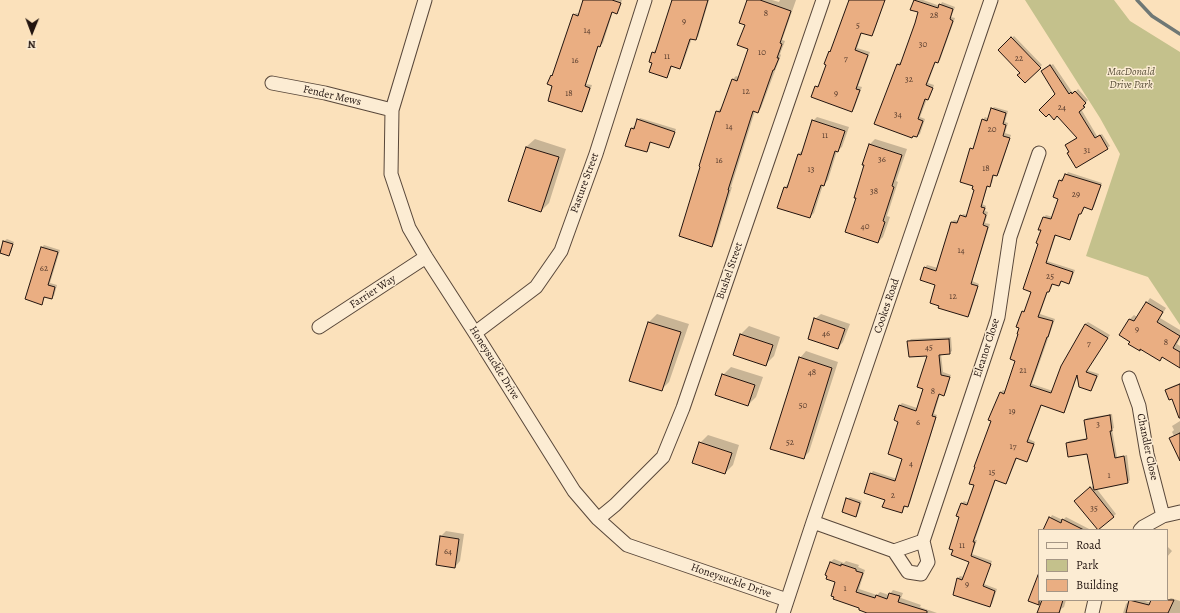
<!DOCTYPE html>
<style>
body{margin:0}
#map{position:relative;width:1180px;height:613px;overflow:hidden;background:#fbe1bb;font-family:Alegreya,serif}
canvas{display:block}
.legend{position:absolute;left:1038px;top:529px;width:130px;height:72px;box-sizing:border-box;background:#fcecd3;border:1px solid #a59685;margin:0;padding:5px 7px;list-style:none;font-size:12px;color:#22140f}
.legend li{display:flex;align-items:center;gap:8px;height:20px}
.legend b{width:20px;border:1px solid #a59685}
.north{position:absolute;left:12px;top:12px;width:40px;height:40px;-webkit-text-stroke:3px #fcecd3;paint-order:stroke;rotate:181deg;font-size:11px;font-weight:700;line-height:16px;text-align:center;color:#22140f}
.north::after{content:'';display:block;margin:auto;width:14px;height:18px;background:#22140f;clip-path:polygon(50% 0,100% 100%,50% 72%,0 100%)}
</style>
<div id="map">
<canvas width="1180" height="613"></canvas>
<ul class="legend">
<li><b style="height:5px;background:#fcecd3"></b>Road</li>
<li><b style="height:11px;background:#c4c18c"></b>Park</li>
<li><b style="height:11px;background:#eaae82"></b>Building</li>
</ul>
<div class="north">N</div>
</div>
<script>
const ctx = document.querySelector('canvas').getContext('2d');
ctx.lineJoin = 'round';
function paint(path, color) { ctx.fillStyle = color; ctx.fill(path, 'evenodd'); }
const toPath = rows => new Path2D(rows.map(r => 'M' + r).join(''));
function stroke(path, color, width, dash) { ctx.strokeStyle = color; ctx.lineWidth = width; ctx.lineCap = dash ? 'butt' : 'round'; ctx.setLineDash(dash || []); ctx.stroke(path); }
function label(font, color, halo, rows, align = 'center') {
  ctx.font = font + ' Alegreya,serif'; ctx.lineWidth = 3; ctx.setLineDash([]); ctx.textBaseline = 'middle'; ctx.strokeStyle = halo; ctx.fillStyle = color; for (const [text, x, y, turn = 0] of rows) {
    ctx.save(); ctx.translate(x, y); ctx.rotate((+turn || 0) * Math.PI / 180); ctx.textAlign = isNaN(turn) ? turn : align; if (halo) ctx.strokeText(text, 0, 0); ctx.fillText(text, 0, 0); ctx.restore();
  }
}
const green = toPath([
 [1025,0,1114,0,1130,21,1180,52,1180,325,1148,277,1086,256,1120,154,1100,118]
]);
const shadow = toPath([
 [584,0,622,0,619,10,617,13,613,11,603,43,600,46,599,45,586,84,592,85,584,109,582,111,554,86,551,76,554,73,574,15,576,13,580,14],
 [673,0,709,0,698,37,695,39,692,38,682,66,680,68,672,66,669,74,667,76,653,62,653,53,655,50,657,51],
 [748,0,772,0,779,2,780,0,796,0,782,40,785,41,780,54,781,55,761,108,758,112,755,111,731,187,732,187,715,242,712,246,717,112,721,108,722,109,733,79,736,76,739,77,749,48,746,24],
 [850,0,885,0,874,32,871,35,862,32,857,48,870,52,858,86,862,87,854,109,852,111,816,86,820,85,827,64,830,52,832,49],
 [915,0,923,0,940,6,942,2,955,7,951,17,955,18,940,60,938,62,936,61,928,83,934,85,930,97,928,99,927,99,920,117,925,119,920,134,917,136,898,64,900,62,902,63,919,12],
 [1014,36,1042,65,1025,82,1021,72,1000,50],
 [1053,64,1072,92,1074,91,1075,92,1078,89,1088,100,1085,103,1086,104,1081,109,1097,136,1102,134,1110,146,1107,148,1070,152,1066,145,1077,137,1056,94,1042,71],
 [994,107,1008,111,1005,122,1008,123,1005,133,1011,135,999,173,997,175,994,174,992,183,988,185,982,204,986,206,985,211,988,212,985,223,990,224,972,281,979,284,970,314,968,316,936,284,925,268,927,265,938,268,952,222,954,220,959,221,963,214,967,215,975,189,971,149,975,147,983,120,985,117,989,119,992,109],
 [817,117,849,127,842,147,837,151,828,180,823,185,814,213,810,217,778,207,785,187,789,183,798,154,803,150,813,121],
 [640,118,676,129,671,145,669,147,651,141,649,149,646,151,632,128,634,126,635,126,638,120],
 [535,139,566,149,549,203,541,211,526,147],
 [875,139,907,149,896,181,898,182,887,216,890,217,883,237,878,242,857,198,870,144],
 [1068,172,1102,183,1094,207,1092,209,1085,206,1083,211,1080,213,1072,237,1070,239,1056,235,1047,261,1075,270,1071,281,1069,283,1062,281,1059,285,1053,283,1051,289,1048,291,1040,314,1055,319,1032,384,1053,391,1085,324,1088,322,1110,335,1087,370,1099,374,1093,387,1091,390,1078,374,1066,409,1064,411,1042,404,1029,439,1035,442,1029,459,1027,461,1017,458,1008,480,1006,483,996,479,975,540,977,540,972,554,992,561,984,584,997,589,992,604,989,606,955,586,958,578,960,576,964,577,970,561,960,516,962,503,964,501,968,503,975,485,1000,393,1003,390,1006,391,1016,360,1023,311,1026,309,1032,291,1042,230,1039,229,1044,217,1046,215,1053,217,1059,198,1060,181,1062,178,1064,179],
 [7,239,14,242,11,252,9,255,4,241],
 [44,245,60,250,50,283,57,285,54,296,51,298,45,296,42,304,42,247],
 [1150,298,1166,308,1160,318,1180,330,1180,338,1177,344,1180,346,1180,366,1162,357,1160,359,1121,335,1130,319,1134,315,1137,317],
 [657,314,689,324,669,382,661,390,630,380,649,322],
 [821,314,850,324,843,342,838,348,815,319],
 [749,326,780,337,774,356,766,364,741,334],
 [951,337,952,351,949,353,941,354,943,372,951,375,946,392,944,395,940,394,934,414,937,415,910,503,907,506,906,505,902,512,871,474,873,471,897,479,903,458,900,421,899,406,902,403,917,408,924,388,929,355,908,342,911,339],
 [806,351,838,362,809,452,803,458,800,358],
 [731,367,763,377,756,397,748,405,723,375],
 [1180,383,1180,418,1172,397,1166,390,1168,388],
 [1112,414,1114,428,1112,429,1117,457,1127,455,1130,480,1128,482,1096,488,1116,514,1098,529,1077,499,1094,485,1088,453,1067,443,1069,441,1088,438,1085,420,1087,418],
 [1180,421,1180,446,1170,439,1174,436,1172,432,1174,430,1172,426],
 [708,435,739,445,733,465,725,473,700,443],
 [850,497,862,501,858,513,856,516,847,499],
 [1052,515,1063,520,1066,517,1091,530,1044,530],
 [446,531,464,534,460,561,455,567,437,564,441,536],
 [1167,546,1172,551,1167,557],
 [834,559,844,563,846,561,859,565,858,567,865,570,859,589,877,595,880,592,889,595,893,590,903,593,901,598,921,605,920,607,937,613,870,613,861,608,837,581,830,562],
 [1039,573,1039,600,1066,600,1064,607,1061,609,1060,613,1038,613,1041,604,1029,601],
 [1171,598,1180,601,1180,613,1167,613,1154,600,1168,600],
 [1130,600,1142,600,1151,603,1148,613,1123,613,1126,604]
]);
const stream = toPath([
 [1137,0,1152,16,1180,34]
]);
const building = toPath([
 [583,0,612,0,621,3,617,14,612,12,600,47,598,46,585,86,590,88,582,112,548,101,552,86,547,84,551,75,552,76,573,14,578,16,583,0],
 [672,0,708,0,696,40,690,39,680,69,671,66,667,78,649,72,652,63,649,62,652,52,655,53,672,0],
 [747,0,760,0,791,11,780,43,782,44,777,58,779,58,774,70,773,70,758,113,753,111,728,190,729,190,712,247,679,236,700,167,699,166,716,111,720,112,732,79,737,81,748,49,737,45,745,25,739,23,747,0],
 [849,0,885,0,872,36,861,33,855,50,868,55,856,89,860,90,852,112,811,97,815,86,818,87,826,65,824,64,829,51,830,52,849,0],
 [914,0,938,8,939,4,953,9,950,19,953,21,938,63,935,62,926,85,933,88,928,100,925,99,918,119,923,121,917,137,913,136,912,138,874,124,897,64,900,65,915,23,918,12,910,10,914,0],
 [1011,37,1041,68,1025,83,1017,75,1020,73,998,50,1011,37],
 [1050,65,1069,94,1071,92,1072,94,1075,91,1086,103,1083,106,1085,107,1079,112,1095,138,1100,135,1108,149,1076,168,1067,153,1069,152,1065,145,1077,138,1057,116,1054,120,1049,114,1046,117,1039,110,1055,94,1041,71,1050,65],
 [991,108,1006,113,1003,124,1006,125,1003,136,1010,138,997,176,993,175,990,187,987,186,981,207,985,208,983,213,986,215,983,225,988,227,971,284,978,286,968,317,938,308,939,306,930,303,935,285,920,280,924,267,936,271,951,222,957,223,960,215,966,217,974,190,972,189,973,186,960,182,970,148,973,149,982,119,987,121,991,108],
 [637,119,675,132,669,148,650,142,647,152,625,146,631,128,634,129,637,119],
 [812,120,845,131,838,152,835,151,824,186,821,185,810,218,777,208,784,187,787,188,798,154,801,155,812,120],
 [869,144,902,155,892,186,894,187,883,221,885,222,878,243,845,232,856,198,854,198,864,165,862,165,869,144],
 [526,147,559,157,541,212,508,201,526,147],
 [1065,174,1101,185,1092,210,1084,207,1081,214,1079,214,1070,240,1055,235,1046,263,1073,272,1069,284,1061,281,1059,286,1052,284,1049,292,1047,292,1038,317,1053,321,1048,337,1047,337,1030,386,1051,393,1061,366,1085,324,1108,338,1086,372,1097,376,1091,391,1079,387,1077,375,1064,413,1041,405,1027,442,1034,444,1027,462,1016,458,1006,484,995,480,973,542,975,542,971,556,991,564,983,586,995,591,990,607,953,595,957,578,962,580,969,562,951,555,953,550,949,549,959,517,956,516,961,503,967,505,974,485,969,484,975,467,974,467,991,421,988,420,1000,392,1004,394,1015,361,1010,359,1018,334,1017,334,1019,328,1016,327,1022,311,1024,312,1031,292,1023,289,1038,244,1036,243,1041,230,1038,230,1043,217,1051,219,1058,199,1053,197,1059,180,1062,181,1065,174],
 [3,241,13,244,9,256,0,253,3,241],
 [41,247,58,252,48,285,55,287,52,299,44,297,42,305,25,299,41,247],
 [1146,302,1163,312,1157,322,1180,336,1173,348,1180,352,1180,368,1162,357,1160,361,1140,349,1140,351,1128,344,1130,342,1119,335,1129,319,1134,321,1146,302],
 [814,318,845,329,838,349,808,339,814,318],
 [648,322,681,332,662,391,629,381,648,322],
 [740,334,773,345,766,366,733,355,740,334],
 [949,339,950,354,939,355,941,375,950,377,944,396,939,394,932,416,936,417,908,507,904,506,902,513,882,507,885,500,864,493,870,473,895,481,902,459,888,454,898,422,894,420,899,405,916,411,923,389,917,387,927,356,909,357,907,341,949,339],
 [799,357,832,368,804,459,770,449,799,357],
 [722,374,755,385,748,406,715,395,722,374],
 [1180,384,1180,418,1179,418,1172,399,1169,400,1165,390,1180,384],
 [1110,415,1112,431,1110,431,1115,458,1124,456,1128,483,1094,490,1087,454,1068,457,1066,443,1087,439,1084,420,1110,415],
 [1180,433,1180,461,1169,438,1180,433],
 [699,442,732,453,725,474,692,463,699,442],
 [1090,487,1114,517,1098,530,1074,501,1090,487],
 [846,498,860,503,856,517,842,512,846,498],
 [1049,517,1061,523,1062,519,1084,530,1043,530,1049,517],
 [440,536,459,539,455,568,436,565,440,536],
 [830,562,841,566,841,564,856,569,856,571,863,573,856,592,875,598,876,595,887,599,889,593,900,596,898,602,927,611,927,613,867,613,859,610,859,608,833,599,834,597,831,596,835,582,826,579,827,576,825,575,830,562],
 [1038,575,1039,575,1039,605,1028,601,1038,575],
 [1042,600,1063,600,1059,613,1037,613,1042,600],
 [1129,600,1149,605,1151,600,1174,600,1168,613,1126,613,1129,600]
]);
const minor = toPath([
 [425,0,392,110,391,174,409,228,426,257,475,333,574,491,598,519,627,545,787,600],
 [272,83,325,93,392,110],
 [319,327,426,257],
 [475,333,536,287,561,251,596,154,645,0],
 [1129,378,1139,406,1147,454,1163,516],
 [598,519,615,505,663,457,683,408,823,0],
 [813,522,894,551,908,572,921,574,928,562,923,541,998,317,1010,237,1039,153],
 [1140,530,1143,527,1163,516,1180,512],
 [894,551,923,541],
 [783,613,813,522,991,0],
 [1092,613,1095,600]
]);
const numberNames = [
 ["8",766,14],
 ["28",934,16],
 ["9",684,22],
 ["5",858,26],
 ["14",587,31],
 ["30",923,45],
 ["10",762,53],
 ["11",667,57],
 ["7",846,59],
 ["22",1019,59],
 ["16",575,61],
 ["32",909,80],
 ["12",746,92],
 ["18",569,94],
 ["9",836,94],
 ["24",1062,108],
 ["34",898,115],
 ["14",729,127],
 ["20",992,130],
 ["11",825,136],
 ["31",1087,151],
 ["36",882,160],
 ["16",719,161],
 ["18",986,169],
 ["13",811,170],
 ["38",874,192],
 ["29",1076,195],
 ["40",865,227],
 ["14",961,251],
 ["62",44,269],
 ["25",1050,277],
 ["12",953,297],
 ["9",1137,330],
 ["46",826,334],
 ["8",1166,343],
 ["7",1089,344],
 ["45",929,348],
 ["21",1023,371],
 ["48",812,373],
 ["8",933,392],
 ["50",803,406],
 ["19",1012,412],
 ["6",918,423],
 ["3",1098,425],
 ["52",790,443],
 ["17",1013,447],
 ["4",911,464],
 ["15",992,473],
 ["1",1109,476],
 ["2",893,496],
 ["35",1094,509],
 ["11",962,546],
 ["64",448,552],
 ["9",967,585],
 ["1",845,589]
];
const parkNames = [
 ["MacDonald",1131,72],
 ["Drive Park",1131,85]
];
const streetNames = [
 ["Fender Mews",332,96,13],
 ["Pasture Street",585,183,-70],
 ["Bushel Street",730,271,-71],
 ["Farrier Way",373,292,-33],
 ["Cookes Road",887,306,-71],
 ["Eleanor Close",987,348,-72],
 ["Honeysuckle Drive",494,363,58],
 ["Chandler Close",1147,447,78],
 ["Honeysuckle Drive",731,581,19]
];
paint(green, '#c4c18c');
paint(shadow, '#0003');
stroke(stream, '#6f7875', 3.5);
paint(building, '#eaae82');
stroke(building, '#22140f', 1);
stroke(minor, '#58473a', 15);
stroke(minor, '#fcecd3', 13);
label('9px', '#543a2c', null, numberNames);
label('italic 11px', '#5b513b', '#fcecd3', parkNames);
label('11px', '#22140f', '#fcecd3', streetNames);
</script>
